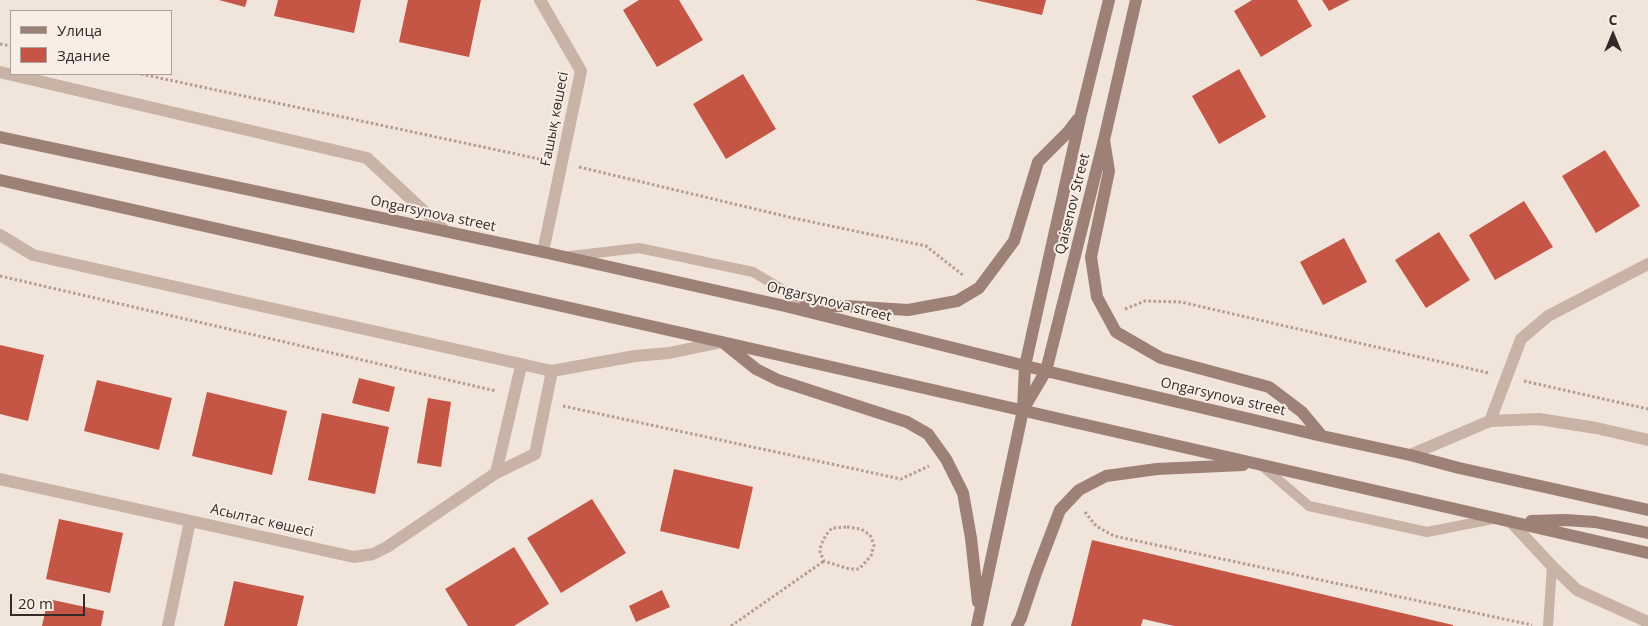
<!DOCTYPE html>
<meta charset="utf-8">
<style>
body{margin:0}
#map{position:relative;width:1648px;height:626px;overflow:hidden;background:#f1e4da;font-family:"Open Sans",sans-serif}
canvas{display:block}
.legend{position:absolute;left:10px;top:10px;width:162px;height:65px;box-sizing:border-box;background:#f9eee6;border:1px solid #aba09a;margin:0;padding:6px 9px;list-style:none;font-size:15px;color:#352a27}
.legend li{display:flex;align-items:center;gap:10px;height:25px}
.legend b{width:25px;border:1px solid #aba09a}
.north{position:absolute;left:1588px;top:10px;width:50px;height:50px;-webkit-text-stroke:4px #f9eee6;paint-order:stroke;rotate:0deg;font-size:14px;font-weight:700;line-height:20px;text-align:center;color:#352a27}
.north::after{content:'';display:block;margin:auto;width:18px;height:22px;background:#352a27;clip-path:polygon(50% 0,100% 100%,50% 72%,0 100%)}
.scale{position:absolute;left:10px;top:594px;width:75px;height:22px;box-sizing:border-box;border:2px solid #352a27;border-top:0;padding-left:6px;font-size:15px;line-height:18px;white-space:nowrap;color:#352a27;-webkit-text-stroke:4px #f9eee6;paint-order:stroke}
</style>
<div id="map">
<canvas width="1648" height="626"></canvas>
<ul class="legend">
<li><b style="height:6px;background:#9d8177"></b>Улица</li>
<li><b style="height:14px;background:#c55544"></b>Здание</li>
</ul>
<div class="north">С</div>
<div class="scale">20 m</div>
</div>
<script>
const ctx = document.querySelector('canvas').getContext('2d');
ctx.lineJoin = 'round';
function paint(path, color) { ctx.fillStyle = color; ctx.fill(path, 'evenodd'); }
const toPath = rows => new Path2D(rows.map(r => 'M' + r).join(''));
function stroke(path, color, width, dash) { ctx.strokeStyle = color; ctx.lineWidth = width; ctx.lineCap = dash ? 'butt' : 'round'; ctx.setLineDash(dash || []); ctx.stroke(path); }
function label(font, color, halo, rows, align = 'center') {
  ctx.font = font + ' "Open Sans",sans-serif'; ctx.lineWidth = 4; ctx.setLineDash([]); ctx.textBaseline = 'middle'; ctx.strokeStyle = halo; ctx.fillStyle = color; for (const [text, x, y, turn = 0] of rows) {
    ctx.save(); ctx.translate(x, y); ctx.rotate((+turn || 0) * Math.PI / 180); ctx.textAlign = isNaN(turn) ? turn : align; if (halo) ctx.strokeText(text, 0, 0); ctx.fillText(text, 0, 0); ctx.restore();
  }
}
const building = toPath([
 [219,0,247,0,245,7],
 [278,0,361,0,354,33,274,16],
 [408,0,481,0,469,57,399,42],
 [639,0,679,0,703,40,657,67,623,10],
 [975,0,1046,0,1042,15],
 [1252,0,1297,0,1312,26,1261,57,1234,11],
 [1322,0,1350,0,1329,11],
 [1239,69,1266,117,1219,144,1192,96],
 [743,74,776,129,726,159,693,104],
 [1605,150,1640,206,1596,233,1562,176],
 [1524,201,1553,247,1495,280,1469,235],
 [1439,232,1470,280,1426,308,1395,260],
 [1344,238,1367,282,1323,305,1300,262],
 [0,345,44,355,28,421,0,414],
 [359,378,395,387,389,412,352,403],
 [97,380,172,398,159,450,84,431],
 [207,392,287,411,272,475,192,456],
 [428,398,451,402,441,467,417,463],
 [322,413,389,427,375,494,308,480],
 [674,469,753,487,739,549,660,531],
 [592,499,626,553,561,593,527,538],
 [59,519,123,533,110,593,46,579],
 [1092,540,1453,625,1453,626,1174,626,1143,619,1141,626,1071,626],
 [514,547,549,604,514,626,468,626,445,589],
 [234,581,304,596,297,626,224,626],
 [662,590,670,607,636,622,629,606],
 [48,599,104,611,101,626,42,626]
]);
const path = toPath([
 [0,44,11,46],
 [141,74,544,160],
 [579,167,793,218,926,246,964,276],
 [0,276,496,391],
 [1125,309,1145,301,1181,302,1489,373],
 [1524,381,1648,409],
 [563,406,901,479,929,466],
 [1085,512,1096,526,1114,536,1532,625],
 [847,527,861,529,870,535,874,545,871,556,859,569,849,569,824,561,820,552,821,545,826,535,832,528,847,527],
 [731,626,824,561]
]);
const lane = toPath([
 [570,256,639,248,753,272,812,307],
 [1261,465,1309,506,1427,532,1493,519],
 [1548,626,1552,566]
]);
const street = toPath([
 [540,0,581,71,543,252],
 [0,72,367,158,445,231],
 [0,235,33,255,552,371,635,356,669,353,722,342],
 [1490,421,1521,339,1548,316,1648,264],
 [1410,455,1490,421,1539,419,1596,428,1648,440],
 [496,473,521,366],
 [0,479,354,557,373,554,387,547,496,473,535,454,552,371],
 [1511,522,1552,566,1577,590,1648,622],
 [168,626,190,521]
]);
const secondary = toPath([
 [0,137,543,252,785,306,1046,371,1322,436,1410,455,1459,468,1648,510],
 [1104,140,1109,171,1091,257,1097,297,1116,332,1161,358,1269,387,1302,412,1322,436],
 [0,180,722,342,1648,553],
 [805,306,846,306,908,310,957,301,979,288,1014,241,1038,162,1068,132,1077,120],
 [725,344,756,369,778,380,907,422,928,434,946,459,963,493,971,538,978,602],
 [1024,408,1046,371,1104,140,1136,0],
 [1531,521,1565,520,1595,522,1648,533],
 [977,626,1023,410,1025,366,1081,114,1109,0],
 [1017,626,1021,618,1036,573,1060,510,1079,490,1106,476,1157,469,1243,465]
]);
const streetNames = [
 ["Ғашық көшесі",555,119,-79],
 ["Qaisenov Street",1073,204,-76],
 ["Ongarsynova street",433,214,12],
 ["Ongarsynova street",829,302,14],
 ["Ongarsynova street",1223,397,13],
 ["Асылтас көшесі",262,521,13]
];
paint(building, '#c55544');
stroke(path, '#b59c90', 3, [2.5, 2.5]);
stroke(lane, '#c9b2a6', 10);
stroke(street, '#c9b2a6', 12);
stroke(secondary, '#9d8177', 12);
label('14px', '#352a27', '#f9eee6', streetNames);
</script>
